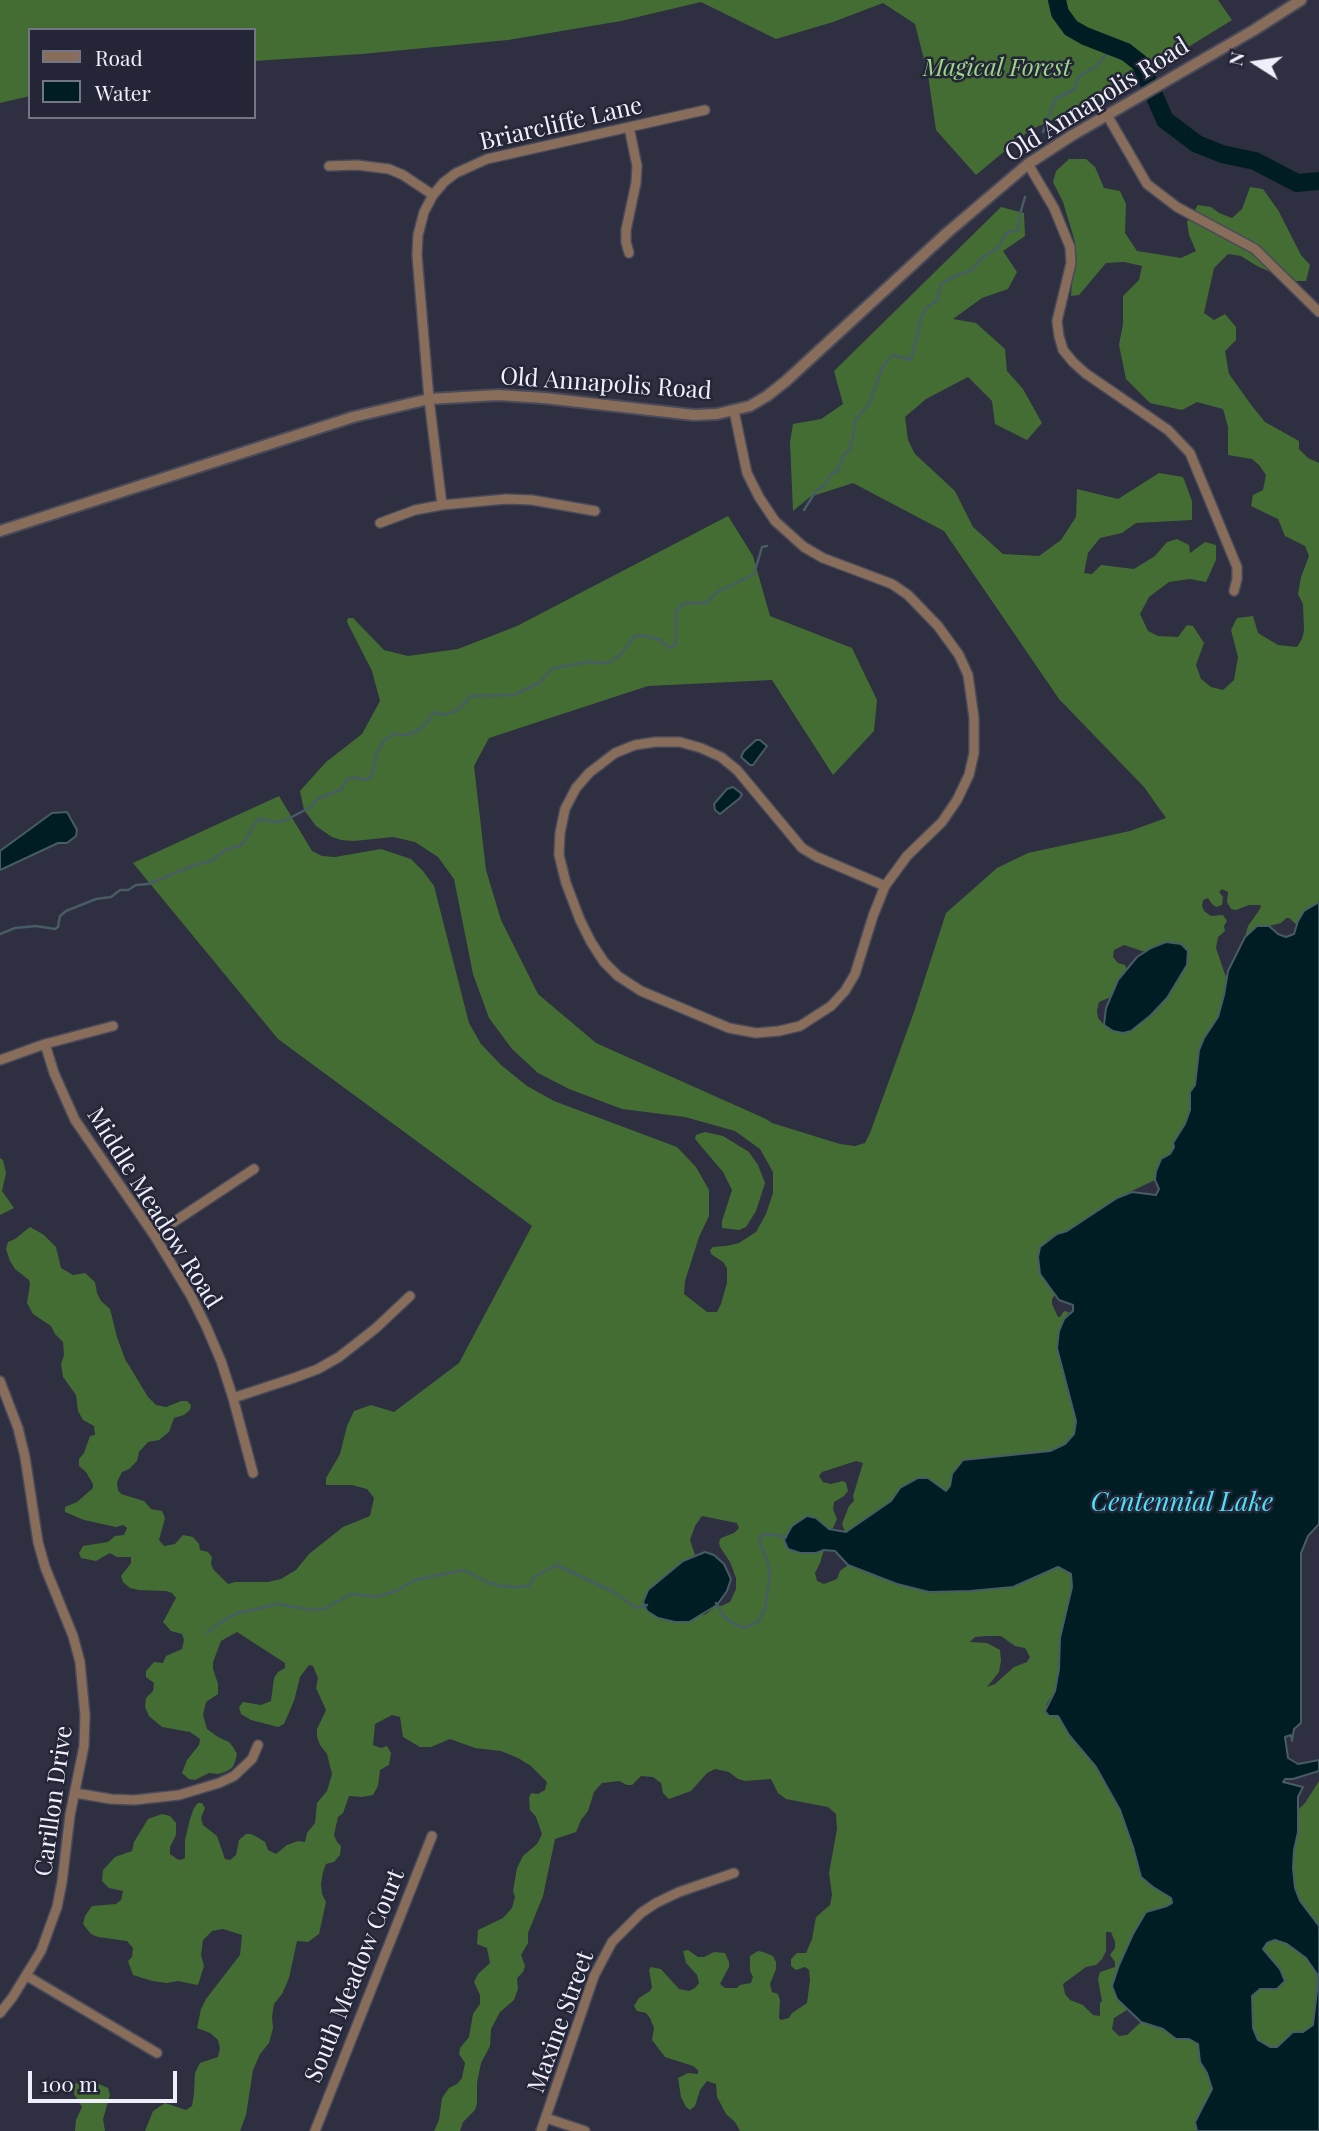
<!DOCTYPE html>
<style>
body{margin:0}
#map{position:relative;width:1319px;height:2131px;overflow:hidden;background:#2e2f40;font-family:"Playfair Display",serif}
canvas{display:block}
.legend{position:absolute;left:28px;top:28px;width:228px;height:91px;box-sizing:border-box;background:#242536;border:2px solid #757684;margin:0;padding:9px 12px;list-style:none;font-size:21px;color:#eeeffa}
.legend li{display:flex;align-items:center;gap:14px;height:35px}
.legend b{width:35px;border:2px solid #757684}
.north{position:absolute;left:1221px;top:28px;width:70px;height:70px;-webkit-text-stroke:5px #242536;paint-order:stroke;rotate:282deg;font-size:19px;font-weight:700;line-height:28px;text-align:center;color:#eeeffa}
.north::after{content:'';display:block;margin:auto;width:24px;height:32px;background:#eeeffa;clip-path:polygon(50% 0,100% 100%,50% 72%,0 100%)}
.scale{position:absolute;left:28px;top:2071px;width:149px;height:32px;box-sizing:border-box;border:4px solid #eeeffa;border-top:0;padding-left:9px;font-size:21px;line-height:24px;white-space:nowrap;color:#eeeffa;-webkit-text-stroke:5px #242536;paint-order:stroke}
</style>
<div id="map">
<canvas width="1319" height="2131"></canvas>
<ul class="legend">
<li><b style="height:9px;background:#886d5b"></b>Road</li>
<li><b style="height:19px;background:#001d23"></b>Water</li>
</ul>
<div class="north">N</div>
<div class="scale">100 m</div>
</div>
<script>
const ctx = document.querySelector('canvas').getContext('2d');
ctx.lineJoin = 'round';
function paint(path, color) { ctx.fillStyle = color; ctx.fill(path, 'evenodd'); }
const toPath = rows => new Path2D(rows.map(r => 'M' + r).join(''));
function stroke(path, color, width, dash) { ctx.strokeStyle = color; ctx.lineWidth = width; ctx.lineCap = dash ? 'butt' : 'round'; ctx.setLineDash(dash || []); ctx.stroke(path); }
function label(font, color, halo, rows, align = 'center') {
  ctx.font = font + ' "Playfair Display",serif'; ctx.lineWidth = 5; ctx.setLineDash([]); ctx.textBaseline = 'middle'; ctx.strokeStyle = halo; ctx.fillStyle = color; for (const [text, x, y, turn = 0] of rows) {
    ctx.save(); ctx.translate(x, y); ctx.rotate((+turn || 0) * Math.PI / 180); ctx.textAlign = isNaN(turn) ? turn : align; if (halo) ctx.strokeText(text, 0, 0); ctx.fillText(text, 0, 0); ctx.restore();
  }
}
const forest = toPath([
 [0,0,1218,0,1232,20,1119,90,1030,130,976,175,936,130,928,75,915,24,883,3,833,22,776,39,701,2,621,21,508,40,362,54,254,61,254,30,30,30,30,96,0,103],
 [1069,159,1086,159,1095,167,1104,188,1120,191,1126,204,1125,233,1137,251,1181,258,1196,251,1189,235,1187,222,1198,205,1211,207,1219,213,1232,218,1242,209,1250,187,1263,189,1278,210,1301,255,1310,265,1306,281,1290,281,1257,266,1241,256,1228,254,1214,268,1204,313,1214,320,1225,314,1236,327,1236,340,1225,351,1229,374,1252,406,1265,422,1299,441,1299,449,1308,458,1319,463,1319,902,1298,921,1297,925,1289,918,1286,918,1281,923,1269,926,1257,926,1245,937,1248,926,1260,909,1261,905,1249,905,1236,910,1231,909,1227,902,1228,892,1222,889,1219,892,1223,897,1222,905,1216,907,1212,904,1208,898,1203,900,1202,906,1204,911,1211,916,1223,915,1227,921,1224,926,1225,931,1218,937,1216,948,1227,980,1218,1017,1204,1038,1196,1071,1195,1085,1190,1092,1190,1110,1185,1124,1173,1143,1174,1147,1170,1154,1156,1171,1155,1180,1117,1198,1067,1231,1057,1234,1040,1274,1055,1295,1052,1299,1052,1304,1058,1317,1060,1317,1064,1311,1069,1312,1064,1319,1060,1362,1076,1421,1074,1434,1065,1444,1051,1451,963,1460,952,1474,950,1486,946,1491,941,1490,934,1482,900,1488,891,1501,845,1532,842,1524,849,1506,854,1501,853,1496,863,1463,856,1461,822,1472,819,1476,823,1482,831,1484,843,1481,846,1483,848,1491,844,1496,834,1502,833,1509,837,1519,832,1530,829,1529,816,1518,816,1553,824,1550,820,1563,815,1573,817,1581,824,1584,837,1579,840,1571,848,1565,897,1584,929,1592,970,1591,1013,1587,1058,1566,1071,1574,1072,1587,1060,1638,1059,1669,1055,1691,1046,1705,1058,1716,1069,1735,1096,1767,1120,1810,1133,1847,1141,1877,1153,1887,1171,1898,1172,1903,1158,1909,1146,1912,1133,1934,1119,1965,1113,1986,1117,1999,1127,2010,1114,2018,1112,2029,1119,2036,1127,2035,1141,2022,1163,2029,1176,2039,1189,2039,1198,2044,1200,2062,1207,2073,1212,2089,1195,2122,1197,2131,740,2131,735,2122,726,2114,717,2097,716,2084,707,2081,700,2090,695,2106,690,2110,686,2107,681,2097,678,2078,688,2073,698,2074,698,2070,693,2066,665,2057,652,2040,654,2028,650,2018,646,2013,637,2011,634,2006,639,1998,650,1991,652,1987,649,1970,651,1967,661,1969,679,1989,689,1991,695,1988,699,1983,697,1975,686,1963,683,1951,688,1950,698,1957,704,1957,714,1952,725,1953,729,1962,729,1967,720,1984,725,1988,737,1988,740,1985,751,1983,753,1977,750,1971,750,1956,758,1951,763,1952,773,1956,776,1962,776,1969,770,1984,772,1992,778,1994,780,2000,779,2018,781,2020,789,2018,792,2013,807,2003,810,1980,809,1970,805,1967,796,1970,791,1966,791,1959,797,1953,806,1953,812,1939,816,1917,830,1905,832,1895,829,1873,837,1829,836,1814,828,1807,786,1799,778,1793,771,1779,745,1781,738,1779,729,1772,715,1769,707,1773,691,1791,669,1799,663,1793,661,1783,653,1777,641,1776,632,1785,627,1785,619,1781,602,1783,594,1792,588,1811,581,1820,576,1832,555,1839,543,1896,528,1933,528,1943,521,1955,525,1966,523,1972,517,1978,518,1989,514,2000,500,2012,491,2029,490,2046,481,2063,477,2083,477,2103,475,2110,463,2122,460,2131,434,2131,439,2120,442,2098,449,2088,457,2084,462,2078,465,2063,459,2054,460,2048,469,2037,473,2014,480,2004,480,1995,474,1982,478,1974,490,1963,487,1948,477,1944,478,1930,503,1918,512,1908,515,1897,513,1891,517,1868,523,1856,537,1844,542,1834,536,1817,530,1810,529,1798,531,1793,538,1794,545,1790,547,1782,531,1766,518,1758,501,1751,475,1748,450,1739,431,1747,420,1747,403,1737,400,1717,392,1715,375,1724,373,1745,381,1748,387,1746,391,1753,389,1765,380,1770,378,1786,373,1795,362,1797,349,1796,343,1813,338,1817,334,1835,337,1842,341,1846,340,1855,334,1862,326,1864,323,1872,321,1884,322,1894,326,1902,319,1934,308,1942,297,1941,289,1978,282,1994,274,2004,272,2017,273,2028,269,2043,260,2054,253,2070,246,2115,240,2131,145,2131,153,2111,165,2103,186,2110,192,2106,194,2094,195,2073,200,2063,218,2057,220,2048,218,2040,210,2033,197,2028,201,2009,206,1999,240,1955,242,1935,223,1929,212,1931,203,1940,201,1955,204,1966,198,1985,178,1981,167,1983,152,1981,133,1975,128,1961,132,1957,133,1948,127,1941,98,1937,91,1934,83,1924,85,1916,92,1906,116,1904,121,1900,123,1891,109,1888,102,1881,103,1870,115,1857,132,1851,134,1842,148,1819,162,1814,170,1816,176,1823,176,1835,170,1847,170,1854,177,1859,181,1860,185,1858,185,1840,190,1819,194,1808,198,1803,202,1803,205,1808,201,1818,203,1825,217,1836,225,1859,230,1860,236,1855,239,1840,246,1834,251,1834,257,1837,265,1842,268,1850,276,1854,287,1845,298,1841,305,1842,307,1833,315,1823,317,1803,327,1791,332,1774,327,1754,320,1745,317,1737,317,1729,326,1710,316,1688,318,1678,313,1666,309,1665,300,1677,294,1701,284,1724,278,1727,251,1720,241,1714,239,1707,243,1702,261,1705,271,1701,274,1678,278,1672,285,1668,285,1663,237,1632,221,1641,213,1662,213,1669,218,1684,218,1694,206,1702,203,1715,207,1729,218,1737,229,1742,233,1747,237,1754,235,1762,232,1768,225,1772,218,1774,209,1773,195,1780,189,1779,182,1773,187,1760,199,1745,200,1739,190,1732,162,1727,149,1716,145,1707,146,1698,153,1691,154,1683,146,1677,146,1671,154,1662,163,1663,166,1656,182,1649,184,1640,182,1634,171,1631,163,1622,176,1598,172,1593,166,1591,139,1590,130,1588,123,1582,121,1576,131,1563,131,1557,117,1557,110,1553,96,1561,81,1558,79,1553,83,1546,108,1542,115,1536,124,1535,127,1528,123,1525,116,1527,84,1520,65,1512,65,1507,77,1502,93,1488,93,1484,86,1472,79,1466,79,1459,84,1453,90,1436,95,1435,94,1426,83,1420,78,1411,76,1395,63,1377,61,1364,64,1355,63,1342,55,1334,51,1326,33,1314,27,1303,30,1284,29,1280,15,1269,10,1261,6,1249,8,1242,15,1239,30,1227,44,1235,56,1247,61,1268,73,1275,85,1273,95,1282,97,1293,101,1301,110,1309,117,1337,125,1359,148,1397,156,1405,166,1407,181,1401,187,1401,191,1405,190,1410,184,1415,174,1418,169,1432,159,1440,148,1442,139,1452,137,1461,129,1469,122,1472,117,1482,118,1490,121,1494,144,1501,151,1509,162,1511,165,1518,159,1540,164,1546,175,1544,183,1535,193,1537,199,1544,200,1550,208,1552,212,1557,211,1564,213,1569,228,1584,235,1582,268,1582,281,1579,296,1570,309,1554,343,1527,370,1516,374,1498,367,1489,352,1485,326,1485,326,1478,340,1454,347,1426,354,1411,371,1405,394,1412,459,1363,532,1226,278,1039,133,863,279,796,312,851,322,856,335,857,381,849,411,859,423,871,434,886,469,1023,481,1044,501,1065,527,1086,554,1101,677,1147,696,1167,709,1190,709,1216,699,1237,685,1281,684,1294,707,1312,717,1312,721,1304,727,1283,727,1268,723,1262,711,1254,710,1250,713,1247,726,1246,739,1243,756,1232,766,1214,773,1193,773,1172,760,1149,735,1131,685,1117,622,1109,569,1089,538,1073,512,1049,489,1018,473,974,454,879,438,857,415,842,393,837,354,841,341,840,332,837,316,826,304,810,300,791,326,762,362,734,380,701,372,671,347,622,348,618,353,618,384,650,408,656,458,649,517,626,728,516,753,556,770,616,852,648,877,700,874,731,833,775,772,680,648,686,489,738,474,766,486,870,501,920,538,994,596,1043,766,1119,772,1123,840,1144,855,1146,865,1143,870,1133,914,1012,946,913,997,868,1028,853,1130,831,1166,818,1144,787,1059,699,944,531,853,483,810,497,793,511,790,442,793,424,821,419,843,404,834,371,1001,207,1024,213,1025,236,1003,251,1017,272,1008,289,982,298,953,319,976,323,1005,349,1007,371,1023,389,1042,423,1027,440,995,424,992,401,968,377,926,399,905,417,908,440,915,454,955,491,973,527,1003,554,1039,556,1061,540,1076,517,1077,489,1118,499,1159,473,1183,477,1192,501,1192,520,1136,523,1122,533,1100,538,1088,553,1084,573,1092,574,1101,565,1134,569,1155,556,1167,542,1177,539,1189,545,1190,553,1205,542,1216,545,1216,560,1206,582,1190,579,1169,582,1149,597,1140,614,1148,631,1158,636,1178,637,1187,625,1193,626,1204,643,1196,665,1201,679,1211,687,1223,690,1234,680,1238,657,1231,630,1237,618,1253,616,1258,633,1278,645,1297,647,1302,639,1304,631,1303,604,1298,594,1301,577,1309,556,1305,546,1285,536,1278,519,1251,506,1253,495,1263,490,1266,475,1259,465,1252,459,1228,455,1228,427,1223,409,1197,402,1182,410,1150,403,1126,379,1119,345,1123,324,1123,296,1139,280,1142,266,1124,262,1106,263,1079,295,1071,296,1075,242,1063,202,1053,182,1056,171],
 [1124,945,1145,952,1151,948,1167,998,1151,1015,1131,1031,1104,1025,1098,1018,1097,1010,1099,1002,1111,997,1118,980,1127,970,1125,965,1118,963,1113,957,1114,950],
 [702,1516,737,1523,739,1528,734,1533,721,1538,719,1542,720,1547,730,1562,736,1578,736,1589,730,1602,721,1606,717,1605,706,1614,675,1622,658,1618,648,1611,683,1561,695,1555,690,1540,695,1526],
 [987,1636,1001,1636,1015,1646,1025,1648,1030,1657,1027,1662,1014,1667,995,1684,987,1687,999,1672,1001,1661,1000,1650,987,1643,970,1642,975,1637],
 [1106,1932,1111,1932,1115,1942,1115,1948,1110,1955,1115,1962,1115,1967,1100,1972,1098,1979,1102,2001,1100,2003,1100,2016,1093,2015,1083,2005,1070,2000,1065,1994,1063,1984,1086,1967,1096,1965,1102,1959,1106,1951],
 [705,1132,723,1136,749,1152,758,1165,765,1183,756,1211,746,1227,739,1230,722,1228,722,1221,732,1190,723,1172,695,1139,696,1135],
 [0,1158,3,1160,6,1173,2,1191,14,1208,0,1215],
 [1319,1781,1319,1926,1299,1901,1295,1888,1293,1868,1294,1850,1298,1832,1298,1810,1305,1803],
 [1278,1940,1287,1944,1306,1958,1317,1974,1318,1982,1313,2025,1303,2032,1289,2035,1277,2047,1269,2047,1258,2040,1253,2028,1252,1995,1260,1989,1277,1989,1270,1957,1263,1949,1267,1943],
 [81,2080,90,2080,108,2088,110,2095,103,2119,105,2131,75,2131,76,2120,82,2107,74,2094,75,2084]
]);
const water = toPath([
 [756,740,760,740,767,746,753,765,750,765,741,757,744,751,756,740],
 [733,787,742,794,740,798,720,814,715,810,714,804,727,789,733,787],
 [67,812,77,830,76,836,67,843,58,843,0,870,0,851,52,813,67,812],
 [1319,902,1319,1524,1308,1536,1301,1553,1301,1723,1294,1729,1292,1741,1291,1735,1285,1737,1288,1758,1298,1764,1319,1760,1319,1771,1293,1779,1285,1779,1283,1782,1303,1787,1298,1797,1298,1832,1294,1850,1293,1868,1295,1888,1300,1901,1319,1926,1319,2131,1197,2131,1195,2122,1212,2089,1207,2073,1200,2062,1198,2044,1189,2039,1176,2039,1163,2029,1141,2022,1117,1999,1112,1986,1119,1965,1133,1934,1146,1912,1167,1906,1172,1903,1171,1898,1153,1887,1141,1877,1133,1847,1120,1810,1096,1767,1069,1735,1058,1716,1049,1716,1045,1711,1055,1691,1059,1669,1060,1638,1072,1587,1071,1574,1058,1567,1013,1587,970,1591,929,1592,897,1584,848,1565,835,1551,824,1550,816,1553,800,1553,788,1549,784,1540,792,1526,807,1516,816,1518,829,1529,846,1532,891,1501,900,1488,918,1478,928,1478,946,1491,950,1486,952,1474,963,1460,1050,1451,1065,1444,1074,1434,1076,1421,1057,1348,1059,1331,1064,1319,1073,1311,1073,1305,1059,1300,1040,1274,1038,1257,1040,1247,1057,1234,1067,1231,1117,1198,1132,1192,1156,1195,1159,1189,1155,1180,1156,1171,1161,1159,1170,1154,1174,1147,1173,1143,1185,1124,1190,1110,1190,1092,1195,1085,1199,1050,1204,1038,1218,1017,1224,995,1228,971,1245,937,1257,926,1269,926,1278,934,1286,937,1294,934,1298,921,1304,911,1319,902],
 [1275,1940,1287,1944,1306,1958,1317,1974,1318,1982,1313,2025,1303,2032,1293,2032,1277,2047,1270,2047,1258,2040,1253,2028,1252,1996,1260,1989,1277,1989,1285,1981,1280,1969,1263,1949,1267,1943,1275,1940],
 [1166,942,1181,944,1188,951,1187,965,1167,998,1151,1015,1131,1031,1123,1033,1113,1031,1104,1025,1106,1008,1118,980,1137,957,1151,948,1166,942],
 [705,1552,714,1555,724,1564,731,1579,727,1591,717,1605,689,1622,675,1622,658,1618,647,1611,643,1602,648,1590,683,1561,705,1552]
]);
const stream = toPath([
 [1043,132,1055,99,1074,90,1078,77,1097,66,1112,46],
 [804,510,816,491,825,485,831,474,838,471,844,454,850,450,855,427,855,420,869,404,883,366,893,355,911,360,921,317,927,307,937,301,941,284,951,278,972,270,981,259,999,247,1006,233,1018,230,1020,214,1025,197],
 [0,934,15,928,36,926,55,929,58,927,60,916,66,911,96,899,111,897,120,890,128,890,136,885,148,884,192,866,213,860,225,850,241,845,246,840,255,823,259,819,276,822,284,821,311,807,318,799,342,789,347,779,355,777,363,780,371,778,378,750,385,740,394,734,406,735,415,732,423,727,434,712,442,715,454,712,465,703,470,696,514,695,539,683,553,668,588,662,609,663,620,655,634,637,641,635,660,640,670,648,676,644,676,611,685,603,707,603,717,592,750,576,754,574,762,547,767,546],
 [716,1603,725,1618,736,1625,745,1628,759,1621,765,1608,770,1575,767,1559,760,1545,761,1536,768,1534,786,1537],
 [207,1633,221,1622,238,1613,278,1604,311,1610,324,1609,351,1594,377,1597,396,1591,415,1580,463,1570,487,1582,500,1586,516,1587,529,1586,534,1577,556,1565,612,1591,636,1608,647,1605]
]);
const river = toPath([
 [1057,0,1060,13,1071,28,1085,36,1126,52,1140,63,1165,120,1197,144,1222,154,1255,161,1297,183,1319,181]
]);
const minor = toPath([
 [1107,115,1147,184,1177,207,1255,249,1319,312],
 [629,127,637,166,636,183,626,230,626,242,629,253],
 [1028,164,1054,208,1070,247,1071,263,1057,321,1059,336,1063,350,1073,362,1085,373,1168,430,1190,453,1237,567,1237,579,1234,591],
 [329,166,357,165,389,169,403,175,433,195],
 [734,411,747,473,759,497,775,521,804,547,823,558,892,584,908,595,938,626,959,655,968,675,974,718,974,753,969,775,957,800,942,822,907,856,885,886,873,916,855,974,845,991,831,1006,800,1026,779,1031,756,1033,729,1028,641,991,618,976,604,962,591,942,580,920,566,883,559,855,560,833,565,809,576,788,589,773,615,753,635,745,655,742,680,742,701,748,721,757,737,770,802,848,817,857,885,886],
 [442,505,429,399,417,255,418,235,424,212,433,195,444,182,456,173,487,159,705,110],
 [380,523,415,510,442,505,506,499,532,500,595,511],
 [45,1044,54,1073,75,1120,154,1235,191,1296,206,1326,221,1361,233,1398,253,1473],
 [0,1060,45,1044,113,1026],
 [154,1235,254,1169],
 [0,1381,18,1428,25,1457,38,1542,45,1567,73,1636,80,1662,85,1715,84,1746,70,1815,62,1882,57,1907,41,1951,12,1998,0,2013],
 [233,1398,294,1378,318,1369,339,1357,376,1328,410,1296],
 [75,1793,111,1799,134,1800,179,1795,219,1783,234,1776,252,1759,258,1745],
 [27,1976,157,2053],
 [546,2118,585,2131],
 [315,2131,432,1836],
 [541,2131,594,1976,612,1942,641,1913,656,1903,679,1892,734,1873]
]);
const tertiary = toPath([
 [0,531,353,417,429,399,498,395,544,398,694,415,717,414,750,406,767,396,786,381,948,232,1028,164,1071,136,1254,30,1301,0]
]);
const parkNames = [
 ["Magical Forest",997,69]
];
const streetNames = [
 ["Old Annapolis Road",1097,100,-32],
 ["Briarcliffe Lane",561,124,-13],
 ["Old Annapolis Road",606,384,4],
 ["Middle Meadow Road",154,1208,58],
 ["Carillon Drive",54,1801,-82],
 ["South Meadow Court",355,1976,-68],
 ["Maxine Street",561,2022,-70]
];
const waterNames = [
 ["Centennial Lake",1182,1503]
];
paint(forest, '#446d33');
paint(water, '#001d23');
stroke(water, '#475c64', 2);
stroke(stream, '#475c64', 2.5);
stroke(river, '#001d23', 18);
stroke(minor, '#494a5a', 12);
stroke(tertiary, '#494a5a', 14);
stroke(minor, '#886d5b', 9);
stroke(tertiary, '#886d5b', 10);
label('italic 24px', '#9bd784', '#242536', parkNames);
label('24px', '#eeeffa', '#242536', streetNames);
label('italic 26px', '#4ae2f9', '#242536', waterNames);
</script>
